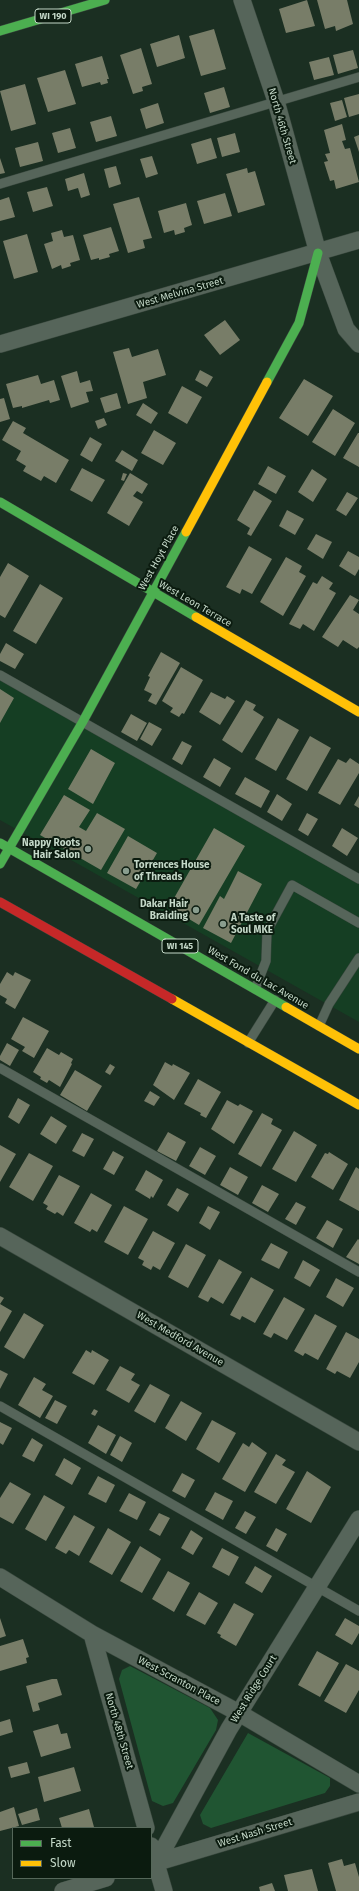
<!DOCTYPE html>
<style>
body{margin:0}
#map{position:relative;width:359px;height:1891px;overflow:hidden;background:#1b2f22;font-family:"Fira Sans",sans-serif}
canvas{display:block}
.legend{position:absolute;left:12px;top:1827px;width:140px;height:52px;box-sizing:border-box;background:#0b1b0f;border:1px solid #556759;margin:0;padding:5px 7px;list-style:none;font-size:12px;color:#c4d8c8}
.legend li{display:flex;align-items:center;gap:8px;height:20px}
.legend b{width:20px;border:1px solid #556759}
</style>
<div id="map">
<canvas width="359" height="1891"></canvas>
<ul class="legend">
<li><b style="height:5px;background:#4caf50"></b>Fast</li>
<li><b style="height:5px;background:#ffc107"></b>Slow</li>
</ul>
</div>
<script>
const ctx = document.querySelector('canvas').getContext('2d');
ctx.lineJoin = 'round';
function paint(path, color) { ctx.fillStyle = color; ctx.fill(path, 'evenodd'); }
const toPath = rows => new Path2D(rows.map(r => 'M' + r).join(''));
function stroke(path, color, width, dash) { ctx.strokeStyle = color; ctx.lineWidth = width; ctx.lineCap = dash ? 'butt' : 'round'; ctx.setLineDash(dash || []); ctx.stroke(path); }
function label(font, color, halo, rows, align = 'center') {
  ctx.font = font + ' "Fira Sans",sans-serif'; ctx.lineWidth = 4; ctx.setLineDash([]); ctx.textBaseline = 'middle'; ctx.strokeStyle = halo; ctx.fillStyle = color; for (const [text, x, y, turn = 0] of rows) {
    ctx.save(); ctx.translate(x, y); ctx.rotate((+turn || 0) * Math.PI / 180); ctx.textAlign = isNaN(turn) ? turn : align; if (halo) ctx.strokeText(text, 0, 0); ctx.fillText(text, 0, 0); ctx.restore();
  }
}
const built = toPath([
 [0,671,359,878,359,1022,0,820]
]);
const green = toPath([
 [130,1666,210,1708,218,1720,216,1730,173,1803,163,1806,152,1801,119,1679,122,1670],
 [248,1733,330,1778,330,1786,325,1793,211,1828,203,1824,200,1815]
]);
const building = toPath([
 [307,0,315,26,286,33,279,9],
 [317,0,347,0,353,24,336,31,335,26,325,29],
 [214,29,226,69,201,76,189,36],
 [179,35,185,58,157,67,150,44],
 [141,48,152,84,142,87,143,91,133,94,120,55],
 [353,50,358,68,338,74,333,55],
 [102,56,109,79,107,79,108,83,101,85,100,82,82,87,75,64],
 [329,57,334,75,314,80,309,62],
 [65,70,76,104,48,112,37,78],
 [25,84,36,124,11,131,0,91],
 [224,87,230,107,210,113,204,93],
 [359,94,359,114,349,117,344,98],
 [342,100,347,117,335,121,330,103],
 [158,103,164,123,146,129,140,109],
 [111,116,117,136,96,142,90,122],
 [342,124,346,140,342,141,345,149,350,148,359,182,336,189,334,180,330,181,324,162,328,161,325,154,330,153,324,130],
 [70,128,76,148,58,153,52,133],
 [235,133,240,152,222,157,217,138],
 [359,135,359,152,354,137],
 [211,138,217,158,197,164,191,144],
 [38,142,43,161,20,167,15,148],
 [152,156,158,174,146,178,140,159],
 [0,158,5,173,0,174],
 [116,166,121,184,109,188,104,169],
 [247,168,248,173,255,171,265,205,238,213,226,174],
 [84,173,90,195,81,198,78,188,68,191,65,179],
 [47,187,53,206,33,212,27,192],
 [225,193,232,216,204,224,197,201],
 [9,197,15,217,0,221,0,200],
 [139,197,152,238,143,240,145,248,128,253,113,204],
 [186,203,192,225,184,228,185,232,175,235,174,230,164,233,158,211],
 [111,227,119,251,109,254,110,257,99,260,99,258,91,260,83,235],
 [62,230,64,237,73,235,80,260,70,263,71,266,62,269,61,265,52,269,44,244,53,241,51,233],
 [27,234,38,272,14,279,3,241],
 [225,320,240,340,220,355,204,335],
 [129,348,132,357,158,349,166,375,143,382,147,398,128,404,113,352],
 [200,370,213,377,207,387,195,380],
 [77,371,80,383,90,380,93,391,86,392,89,402,71,408,61,376],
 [38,375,41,384,54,380,60,400,50,403,49,400,22,408,22,406,13,408,6,384],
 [304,379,333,396,308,436,279,418],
 [182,386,202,397,187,424,168,413],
 [117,393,121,408,105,413,100,398],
 [4,398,10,419,0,422,0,399],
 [143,403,158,413,151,424,136,415],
 [333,409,355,423,335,456,312,442],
 [104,418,107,425,98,429,95,421],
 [13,421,26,428,23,433,69,460,56,483,44,476,41,481,23,471,26,466,16,460,21,451,2,440],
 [154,430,176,443,163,465,141,453],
 [358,433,359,433,359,467,343,458],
 [90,437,102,444,92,462,80,455],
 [122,450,138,460,132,471,115,461],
 [268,466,286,476,276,494,258,484],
 [82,468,105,480,92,502,70,490],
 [312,469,327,479,313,502,298,492],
 [123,473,127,474,124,481,121,480],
 [130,473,148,484,142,494,137,491,133,496,143,502,129,526,107,513],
 [254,490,272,501,251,536,247,534,250,528,237,520],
 [347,492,358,498,346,516,336,510],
 [287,510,304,519,295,535,279,526],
 [316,534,332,542,323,559,307,549],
 [249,546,272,559,252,594,242,589,240,594,226,587],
 [348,551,359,557,359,569,355,576,339,566],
 [286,557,302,566,299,572,306,576,283,616,260,602],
 [8,563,29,576,5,618,0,615,0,577],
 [322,576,333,583,329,589,336,593,314,631,303,624,300,629,289,624,313,582,317,584],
 [40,584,63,598,36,644,13,631],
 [350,595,359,600,353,610,359,614,359,647,357,649,343,640,338,647,322,637],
 [6,643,24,654,15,669,0,661,0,654],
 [161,652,180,663,156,705,148,701,152,694,144,690,150,677,148,676],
 [181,667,203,680,184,714,182,713,179,717,170,712,173,708,162,701],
 [0,689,14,698,0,723],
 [211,692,225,699,227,696,235,701,220,725,199,712],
 [246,700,256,705,253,710,264,717,242,753,222,740],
 [131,714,147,723,137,741,121,732],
 [278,718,299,730,276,771,255,759],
 [149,722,162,729,152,746,140,739],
 [310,736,331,748,307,791,286,779],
 [182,741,192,746,182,765,172,759],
 [91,749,115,763,93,804,68,789],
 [214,758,231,768,220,787,203,777],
 [350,758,359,764,359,773,340,805,318,793,338,759,346,763],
 [245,777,270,791,261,808,235,794],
 [277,794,292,804,282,821,267,812],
 [64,795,90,810,79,827,86,831,97,813,125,829,101,870,40,835],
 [359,796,359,808,354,805],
 [307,813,318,819,308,836,298,830],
 [214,828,245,846,199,925,169,907],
 [342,828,358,838,347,856,332,846],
 [128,836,157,853,136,889,107,873],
 [238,871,262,884,231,943,203,928,220,896,224,899],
 [7,972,13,976,15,972,31,980,15,1009,5,1003,7,999,0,995,0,984],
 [23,1017,49,1031,34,1058,22,1051,25,1047,11,1039],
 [7,1043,19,1050,10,1066,0,1060,0,1056],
 [47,1048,59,1055,61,1052,73,1059,71,1063,72,1064,60,1087,49,1080,47,1083,40,1079,41,1077,33,1072],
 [165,1062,172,1066,173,1064,190,1073,174,1100,153,1085],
 [110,1064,115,1067,110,1075,105,1072],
 [75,1070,102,1086,87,1111,60,1095],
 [198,1079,221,1092,206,1118,200,1115,201,1113,184,1104],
 [150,1091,160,1097,154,1106,144,1101],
 [18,1098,30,1105,19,1124,8,1117],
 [227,1100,238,1106,240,1104,253,1111,234,1144,211,1129],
 [262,1113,273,1119,271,1124,282,1130,261,1167,238,1154],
 [51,1116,67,1126,56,1144,40,1134],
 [294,1131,317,1145,296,1182,272,1169],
 [168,1132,186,1142,176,1161,157,1151],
 [82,1133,94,1139,84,1157,72,1151],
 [0,1145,16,1154,0,1182],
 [200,1147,216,1156,205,1175,189,1166],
 [113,1151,124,1157,114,1175,103,1169],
 [329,1152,348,1164,333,1190,311,1177,325,1153,328,1154],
 [29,1153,53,1166,33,1201,9,1187],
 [230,1167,248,1177,238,1195,220,1185],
 [356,1167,359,1169,359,1211,339,1200],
 [146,1170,163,1180,153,1198,151,1196,150,1199,135,1190],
 [59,1175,80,1186,63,1216,57,1212,55,1214,46,1209,48,1206,43,1203],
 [262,1185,279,1194,268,1212,252,1203],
 [177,1188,189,1194,178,1212,167,1205],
 [91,1193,112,1205,97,1232,92,1229,90,1232,74,1223],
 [296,1202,306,1207,296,1225,285,1219],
 [124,1206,148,1219,128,1255,104,1242],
 [208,1206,220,1212,210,1230,199,1223],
 [327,1220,343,1229,333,1248,316,1238],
 [153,1231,175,1243,160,1270,153,1266,151,1270,142,1265,144,1261,138,1258],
 [358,1239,359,1240,359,1264,346,1257],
 [271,1243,288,1252,279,1269,261,1260],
 [186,1244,206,1255,188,1288,168,1277],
 [219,1259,242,1272,223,1304,211,1297,208,1302,198,1297],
 [303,1260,320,1270,310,1287,294,1278],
 [251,1277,274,1290,255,1323,242,1316,240,1320,230,1315],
 [336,1278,354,1288,343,1307,326,1297],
 [0,1296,4,1298,0,1304,12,1311,0,1332],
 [284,1297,305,1309,287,1340,274,1333,271,1338,263,1334],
 [24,1313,44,1325,24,1359,4,1347],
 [315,1314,337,1326,318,1360,305,1353,303,1356,294,1351],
 [346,1332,359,1339,359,1362,350,1378,337,1371,335,1374,326,1369],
 [86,1350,91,1353,92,1350,109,1360,94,1385,72,1373],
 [120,1366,135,1374,131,1380,140,1385,129,1403,106,1390],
 [0,1370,8,1374,0,1389],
 [34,1377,46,1384,42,1390,53,1396,40,1418,18,1405],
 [150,1384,170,1395,155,1423,134,1411],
 [55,1400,67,1406,57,1424,45,1418],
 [181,1401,202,1413,186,1441,165,1428],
 [94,1409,98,1411,95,1416,91,1414],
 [212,1420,236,1433,219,1463,196,1449],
 [0,1422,12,1428,3,1445,0,1443],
 [98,1425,116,1435,106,1454,88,1443],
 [120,1436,132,1443,122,1462,110,1455],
 [32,1438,43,1445,34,1462,22,1456],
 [252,1442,267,1453,245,1492,222,1479,243,1443,249,1447],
 [276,1454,286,1460,282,1465,295,1472,276,1504,254,1492],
 [64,1458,81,1468,72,1485,55,1475],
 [307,1471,331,1487,311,1523,286,1509],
 [182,1473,195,1480,185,1498,172,1491],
 [98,1476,115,1485,106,1503,88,1494],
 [10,1482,31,1494,13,1524,0,1517,0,1498],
 [215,1492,233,1501,223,1520,205,1510],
 [129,1493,146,1502,137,1520,119,1511],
 [44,1495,65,1507,46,1541,25,1529],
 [245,1511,256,1517,246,1534,235,1528],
 [159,1513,170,1518,160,1536,149,1530],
 [74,1515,95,1527,79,1556,69,1550,66,1554,55,1548],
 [108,1528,131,1542,112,1575,89,1562],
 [276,1528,287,1534,277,1552,266,1546],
 [191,1530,203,1538,193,1555,181,1548],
 [140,1546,161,1559,142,1593,120,1581],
 [222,1548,239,1557,229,1576,212,1567],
 [255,1566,272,1576,262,1593,245,1583],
 [168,1571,190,1583,174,1612,152,1599],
 [199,1592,218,1603,205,1625,186,1615],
 [234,1603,254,1614,236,1646,220,1637,221,1635,217,1633],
 [0,1618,6,1636,0,1638],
 [345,1618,359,1626,359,1633,352,1645,335,1635],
 [23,1639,29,1657,26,1658,27,1663,0,1671,0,1646],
 [317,1651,339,1663,320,1697,298,1685],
 [346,1664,359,1671,359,1690,346,1713,324,1701],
 [52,1679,57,1679,62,1695,38,1703,40,1710,33,1712,26,1686],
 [10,1719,13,1732,0,1736,0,1722],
 [58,1724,61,1734,67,1733,71,1748,41,1757,33,1731],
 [27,1762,30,1773,11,1778,8,1767],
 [74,1767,81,1791,44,1802,38,1777],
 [14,1807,19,1826,0,1831,0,1812],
 [37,1808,40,1820,22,1825,18,1814],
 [89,1809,94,1827,62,1828,59,1818],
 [342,1859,344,1866,355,1863,359,1877,359,1891,336,1891,328,1863],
 [312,1869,318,1891,288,1891,284,1875],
 [272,1883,275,1891,260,1891,259,1887]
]);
const lane = toPath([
 [0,184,359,77],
 [0,675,359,879],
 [255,989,266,961,267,931,292,885,359,923],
 [319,1026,329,1004,359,958],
 [248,1043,275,1000],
 [0,1068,359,1272],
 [0,1406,359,1611]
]);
const street = toPath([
 [242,0,276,101,318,253,346,329,359,344],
 [0,344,359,240],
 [0,1236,359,1442],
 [0,1577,92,1634,239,1713,359,1784],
 [92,1634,146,1828],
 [151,1846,164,1891],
 [156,1863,229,1729,359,1519],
 [151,1864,359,1802],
 [63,1891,106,1878]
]);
const fast = toPath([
 [0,31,105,0],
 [267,382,299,323,318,253],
 [0,502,196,617],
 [0,843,286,1007],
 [0,864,82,723,186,532]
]);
const slow = toPath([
 [186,532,267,382],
 [196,617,359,712],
 [172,999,359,1105],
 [286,1007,359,1049]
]);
const jam = toPath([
 [0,902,172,999]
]);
const markers = [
 [88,849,4,"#899d8e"],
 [126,871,4,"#899d8e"],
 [196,910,4,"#899d8e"],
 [223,924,4,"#899d8e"]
];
const shields = [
 [53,16,36],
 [180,946,36]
];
const shieldNames = [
 ["WI 190",53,16],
 ["WI 145",180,946]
];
const streetNames = [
 ["North 46th Street",282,126,74],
 ["West Melvina Street",180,293,-16],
 ["West Hoyt Place",159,558,-61],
 ["West Leon Terrace",195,604,30],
 ["West Fond du Lac Avenue",258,978,30],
 ["West Medford Avenue",180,1339,30],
 ["West Scranton Place",179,1681,28],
 ["West Ridge Court",254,1689,-58],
 ["North 48th Street",119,1731,74],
 ["West Nash Street",255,1833,-17]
];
const poiNames = [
 ["Nappy Roots",80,843],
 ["Hair Salon",80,855],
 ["Torrences House",134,865,"left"],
 ["of Threads",134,877,"left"],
 ["Dakar Hair",188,904],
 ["Braiding",188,916],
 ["A Taste of",231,918,"left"],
 ["Soul MKE",231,930,"left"]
];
paint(built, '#153e23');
paint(green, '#205532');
paint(building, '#787d68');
stroke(lane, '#39483e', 10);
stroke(street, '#39483e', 18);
stroke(fast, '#39483e', 10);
stroke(slow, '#39483e', 10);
stroke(jam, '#39483e', 10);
stroke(lane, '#56655a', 9);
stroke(street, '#56655a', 17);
stroke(fast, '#4caf50', 9);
stroke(slow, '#ffc107', 9);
stroke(jam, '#c62828', 9);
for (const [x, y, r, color] of markers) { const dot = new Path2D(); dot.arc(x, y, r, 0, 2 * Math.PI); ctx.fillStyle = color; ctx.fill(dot); stroke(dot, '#0b1b0f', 1.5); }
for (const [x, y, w] of shields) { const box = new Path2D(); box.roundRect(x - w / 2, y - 7, w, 14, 3); ctx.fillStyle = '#0b1b0f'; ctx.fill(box); stroke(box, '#c4d8c8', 1); }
label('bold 9px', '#c4d8c8', null, shieldNames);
label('10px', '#c4d8c8', '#0b1b0f', streetNames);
label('bold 10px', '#c4d8c8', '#0b1b0f', poiNames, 'right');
</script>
